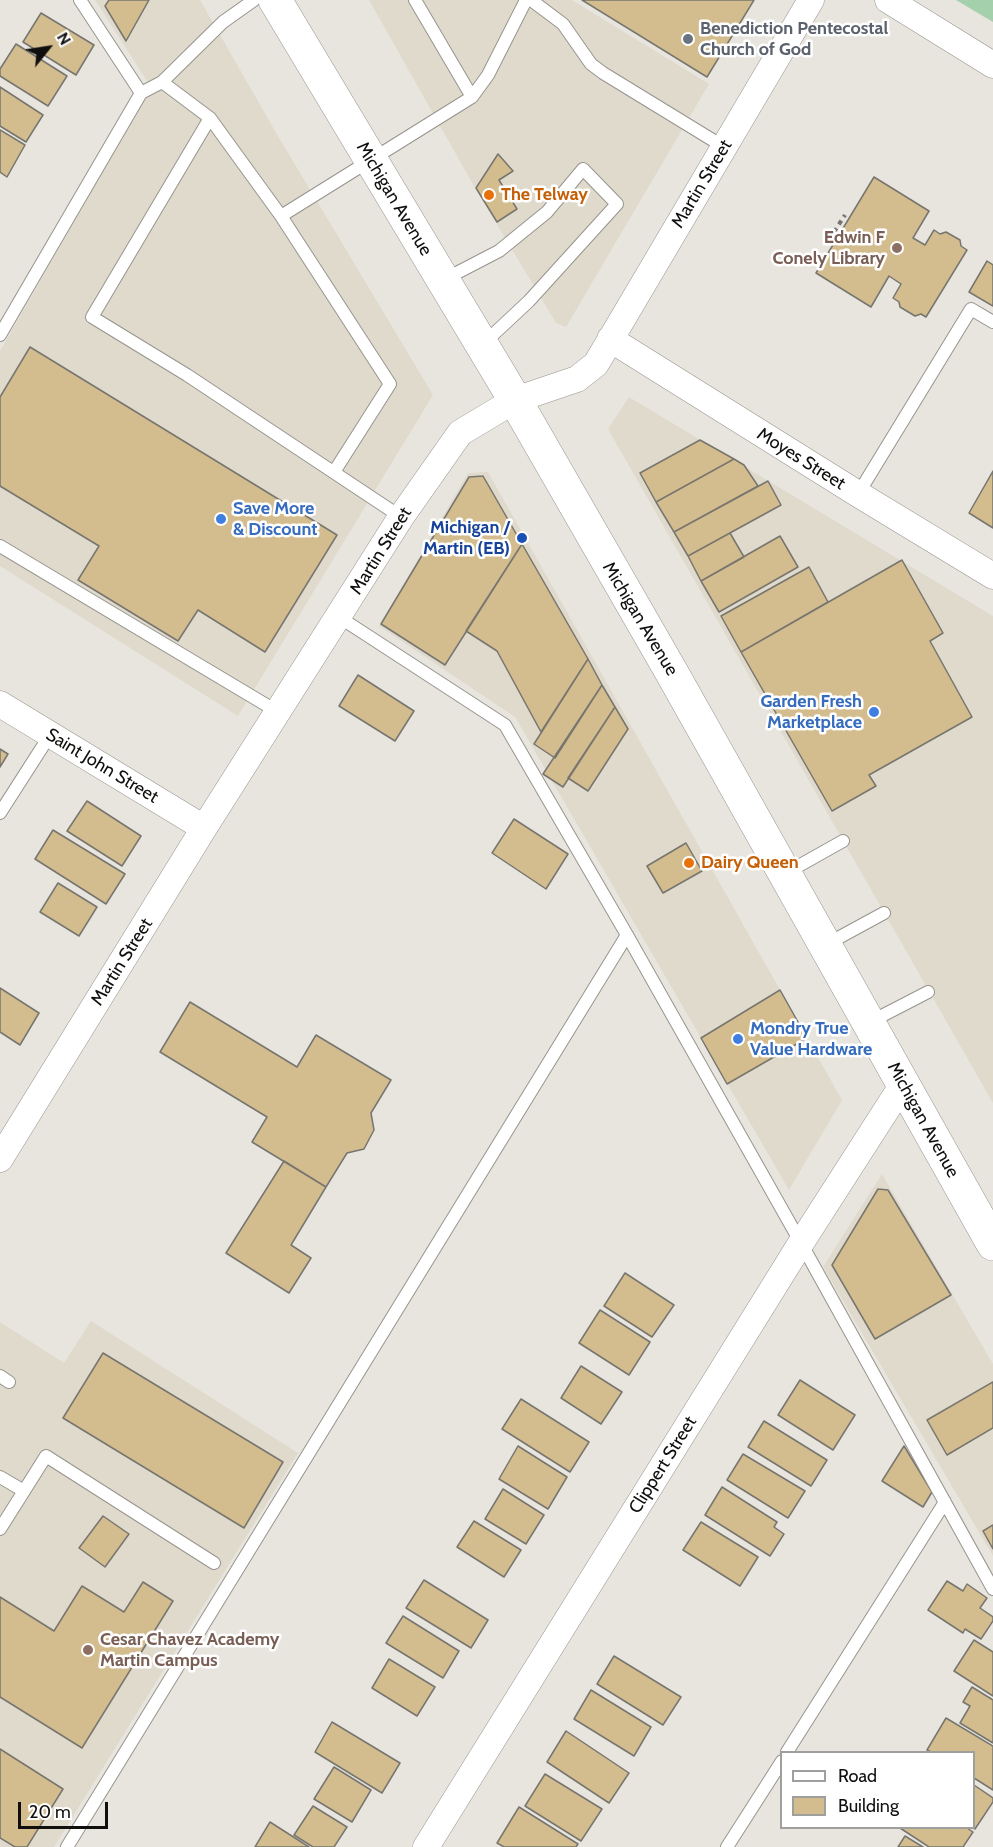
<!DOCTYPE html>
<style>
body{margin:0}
#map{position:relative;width:993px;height:1847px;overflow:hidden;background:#e8e5df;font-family:Cabin,sans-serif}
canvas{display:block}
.legend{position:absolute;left:780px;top:1751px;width:195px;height:78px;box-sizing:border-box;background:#fff;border:2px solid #9f9f9e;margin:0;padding:8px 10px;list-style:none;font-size:18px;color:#100f0d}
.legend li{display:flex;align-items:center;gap:12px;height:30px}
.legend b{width:30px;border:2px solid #9f9f9e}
.north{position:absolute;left:18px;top:18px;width:60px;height:60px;-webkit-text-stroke:4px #fff;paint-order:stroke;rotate:60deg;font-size:16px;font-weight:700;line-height:24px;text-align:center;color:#100f0d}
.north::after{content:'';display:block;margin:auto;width:21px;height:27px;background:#100f0d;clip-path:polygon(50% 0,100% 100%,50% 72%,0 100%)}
.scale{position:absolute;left:18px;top:1802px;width:90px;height:27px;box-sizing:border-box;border:3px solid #100f0d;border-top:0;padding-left:8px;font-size:18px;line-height:21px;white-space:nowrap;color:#100f0d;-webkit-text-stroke:4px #fff;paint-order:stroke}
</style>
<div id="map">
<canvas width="993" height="1847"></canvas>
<ul class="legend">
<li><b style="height:8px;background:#fff"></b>Road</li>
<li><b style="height:16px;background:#d3bc8d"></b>Building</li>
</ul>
<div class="north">N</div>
<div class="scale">20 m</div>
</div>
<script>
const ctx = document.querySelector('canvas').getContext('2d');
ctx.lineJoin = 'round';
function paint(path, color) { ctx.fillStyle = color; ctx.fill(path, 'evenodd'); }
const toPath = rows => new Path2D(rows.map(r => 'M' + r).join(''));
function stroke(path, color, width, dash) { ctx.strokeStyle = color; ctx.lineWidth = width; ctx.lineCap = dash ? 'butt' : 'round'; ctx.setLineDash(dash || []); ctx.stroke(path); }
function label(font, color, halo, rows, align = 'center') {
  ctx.font = font + ' Cabin,sans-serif'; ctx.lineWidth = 5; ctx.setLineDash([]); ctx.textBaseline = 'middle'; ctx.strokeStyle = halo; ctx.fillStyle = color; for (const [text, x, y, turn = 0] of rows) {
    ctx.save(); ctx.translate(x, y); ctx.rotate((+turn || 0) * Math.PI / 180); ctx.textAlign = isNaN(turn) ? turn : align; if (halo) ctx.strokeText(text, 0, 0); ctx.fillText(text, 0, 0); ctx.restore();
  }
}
const built = toPath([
 [95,0,200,0,275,131,433,395,238,716,0,566,0,351,151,87],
 [369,0,572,0,709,84,566,327,556,323,474,186],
 [629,397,993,616,993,1103,608,429],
 [488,472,842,1100,789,1190,515,717,379,626,468,473],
 [882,1174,993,1364,993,1556,823,1267],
 [91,1321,298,1453,54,1847,0,1847,0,1322,64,1363]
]);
const green = toPath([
 [956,0,993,0,993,22]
]);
const building = toPath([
 [109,0,149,0,126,41,105,6,109,0],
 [582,0,754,0,707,77,582,0],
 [41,13,94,45,76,75,23,42,41,13],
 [16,44,67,76,48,106,0,76,0,69,16,44],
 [0,87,43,115,26,142,0,126,0,87],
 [0,130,25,145,7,177,0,172,0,130],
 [498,154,513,171,499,180,517,209,497,222,476,188,498,154],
 [874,177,929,211,913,238,925,245,934,230,940,234,946,232,960,240,961,246,967,250,926,317,921,314,915,316,900,307,899,302,893,298,901,284,889,276,871,307,816,273,874,177],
 [987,261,993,265,993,306,969,292,987,261],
 [30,347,337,535,265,652,198,610,178,641,78,580,99,546,0,486,0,397,30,347],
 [700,440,734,459,656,502,640,473,700,440],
 [734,459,744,465,758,486,674,532,656,502,734,459],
 [993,471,993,528,969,513,993,471],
 [483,476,522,544,445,665,381,624,469,477,483,476],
 [768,481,781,505,688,556,674,532,768,481],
 [730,533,744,557,701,581,688,556,730,533],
 [780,536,798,567,719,612,701,581,780,536],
 [522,544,588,659,541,732,497,651,466,631,522,544],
 [902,560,943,633,930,641,972,717,869,775,876,786,832,811,741,652,902,560],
 [809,567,828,602,741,652,721,616,809,567],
 [588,659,602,685,555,758,534,744,588,659],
 [358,675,414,711,395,741,339,706,358,675],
 [602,685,615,707,563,787,543,774,602,685],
 [615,707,628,729,588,791,568,778,615,707],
 [0,749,8,754,0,767,0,749],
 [87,801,141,836,122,866,67,831,87,801],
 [514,819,568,854,546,889,492,853,514,819],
 [53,830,125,874,106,904,35,859,53,830],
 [686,843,702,871,663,893,647,866,686,843],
 [58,883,97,907,79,936,40,912,58,883],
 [0,988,39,1013,20,1045,0,1032,0,988],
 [780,990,807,1038,727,1084,701,1038,780,990],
 [190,1002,297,1067,316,1035,391,1080,371,1113,374,1130,364,1149,347,1153,326,1187,252,1142,267,1117,160,1052,190,1002],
 [284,1161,326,1187,291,1245,311,1258,289,1293,226,1253,284,1161],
 [878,1189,888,1190,951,1295,875,1339,832,1265,878,1189],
 [625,1273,674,1305,652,1337,604,1306,625,1273],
 [600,1310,650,1342,629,1375,579,1343,600,1310],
 [103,1353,283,1462,244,1528,63,1418,103,1353],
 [581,1366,622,1392,601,1424,561,1398,581,1366],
 [800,1380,855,1415,833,1450,778,1415,800,1380],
 [993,1382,993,1428,947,1455,927,1420,993,1382],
 [521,1399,589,1442,570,1472,502,1429,521,1399],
 [764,1421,827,1460,811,1486,748,1447,764,1421],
 [518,1446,567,1477,548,1509,499,1479,518,1446],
 [904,1446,932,1492,923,1507,882,1481,904,1446],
 [743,1454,805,1491,788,1518,727,1480,743,1454],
 [722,1487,777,1522,774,1527,784,1534,770,1556,705,1515,722,1487],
 [503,1489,544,1515,526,1544,485,1519,503,1489],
 [103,1516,129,1534,105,1567,79,1548,103,1516],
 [474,1521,521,1550,504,1577,457,1547,474,1521],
 [701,1522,758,1557,740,1586,683,1550,701,1522],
 [993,1525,993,1549,983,1531,993,1525],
 [424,1580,488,1620,471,1648,406,1608,424,1580],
 [947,1581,963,1591,967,1584,987,1598,980,1608,993,1617,993,1621,981,1639,965,1629,963,1633,928,1610,947,1581],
 [143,1582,173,1601,82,1748,0,1697,0,1597,54,1631,82,1586,124,1612,143,1582],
 [403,1616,459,1651,443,1678,386,1643,403,1616],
 [974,1640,993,1652,993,1696,954,1671,974,1640],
 [614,1656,681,1697,663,1725,597,1684,614,1656],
 [389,1659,435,1687,417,1716,372,1688,389,1659],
 [972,1687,993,1700,993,1743,960,1723,970,1706,963,1702,972,1687],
 [591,1690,651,1727,634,1756,574,1719,591,1690],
 [946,1718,993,1746,993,1790,974,1778,974,1752,931,1752,927,1750,946,1718],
 [332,1722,400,1763,382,1793,315,1752,332,1722],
 [566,1731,629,1773,609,1803,547,1762,566,1731],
 [0,1749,63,1789,27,1847,15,1847,0,1838,0,1749],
 [334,1767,371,1790,352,1822,314,1799,334,1767],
 [545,1774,602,1809,581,1841,525,1806,545,1774],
 [974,1785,993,1798,993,1802,975,1829,973,1828,974,1785],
 [313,1806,347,1827,334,1847,313,1847,294,1835,313,1806],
 [519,1807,578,1844,576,1847,504,1847,497,1843,519,1807],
 [270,1822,309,1847,255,1847,270,1822],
 [900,1828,967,1828,973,1832,963,1847,929,1847,900,1828],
 [905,1836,923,1847,898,1847,905,1836]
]);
const path = toPath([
 [834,232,845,215]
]);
const lane = toPath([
 [80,0,141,93],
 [415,0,472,97],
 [531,0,563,24,591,64,603,73,724,147],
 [162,82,210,118,281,216,390,384,334,472],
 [210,118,92,317,187,375,401,517],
 [281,216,472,97,488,75,526,0],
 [445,279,499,251,547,212,583,169,617,204,529,301,483,344],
 [0,335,141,93,162,82,223,22,254,0],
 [858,494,971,309,993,322],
 [0,546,278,712],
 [339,617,505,725,627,935,801,1243,993,1589],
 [0,813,50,735],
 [786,873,843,841],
 [827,944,884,913],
 [870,1022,928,992],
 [0,1376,9,1382],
 [0,1477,24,1491,0,1529],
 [24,1491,46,1456,214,1563],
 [787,1752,945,1502],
 [67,1847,627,935],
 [727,1847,782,1761]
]);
const street = toPath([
 [888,0,993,65],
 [610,339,858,494,993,576],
 [0,704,204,828],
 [0,1159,204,828,401,517,460,433,515,400,577,379,596,364,811,0],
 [426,1847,801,1243,903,1084]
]);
const primary = toPath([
 [275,0,515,400,672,673,993,1244]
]);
const markers = [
 [688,39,6,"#6b7280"],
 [489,195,6,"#e8710a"],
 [897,248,6,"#8d6e63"],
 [221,519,6,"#3f7fe0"],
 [522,538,6,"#1a4fb4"],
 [874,712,6,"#3f7fe0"],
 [689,863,6,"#e8710a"],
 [738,1039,6,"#3f7fe0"],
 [88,1650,6,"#8d6e63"]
];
const worshipNames = [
 ["Benediction Pentecostal",700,29],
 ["Church of God",700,50]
];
const streetNames = [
 ["Martin Street",702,184,-59],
 ["Michigan Avenue",394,199,59],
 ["Moyes Street",801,459,32],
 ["Martin Street",381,551,-58],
 ["Michigan Avenue",640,619,59],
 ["Saint John Street",102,766,31],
 ["Martin Street",122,962,-58],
 ["Michigan Avenue",923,1120,61],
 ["Clippert Street",663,1465,-58]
];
const foodNames = [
 ["The Telway",501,195],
 ["Dairy Queen",701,863]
];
const educationNames = [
 ["Edwin F",885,238],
 ["Conely Library",885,259],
 ["Cesar Chavez Academy",100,1640,"left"],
 ["Martin Campus",100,1661,"left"]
];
const shopNames = [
 ["Save More",233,509],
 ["& Discount",233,530],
 ["Garden Fresh",862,702,"right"],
 ["Marketplace",862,723,"right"],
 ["Mondry True",750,1029],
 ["Value Hardware",750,1050]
];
const transitNames = [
 ["Michigan /",510,528],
 ["Martin (EB)",510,549]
];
paint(built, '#e0dacd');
paint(green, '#a5d0ac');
paint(building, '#d3bc8d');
stroke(building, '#77756f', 1.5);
stroke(lane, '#97948e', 14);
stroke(street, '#97948e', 27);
stroke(primary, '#97948e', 34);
stroke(path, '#767470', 4, [4.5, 4.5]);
stroke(lane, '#fff', 12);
stroke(street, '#fff', 26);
stroke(primary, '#fff', 33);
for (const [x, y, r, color] of markers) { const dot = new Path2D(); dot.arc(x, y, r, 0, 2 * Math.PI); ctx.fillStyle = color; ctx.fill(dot); stroke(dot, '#fff', 2); }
label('bold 18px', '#5b616d', '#fff', worshipNames, 'left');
label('18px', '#100f0d', '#fff', streetNames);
label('bold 18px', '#c56008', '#fff', foodNames, 'left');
label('bold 18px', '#785e54', '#fff', educationNames, 'right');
label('bold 18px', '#366cbe', '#fff', shopNames, 'left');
label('bold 18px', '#164399', '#fff', transitNames, 'right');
</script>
